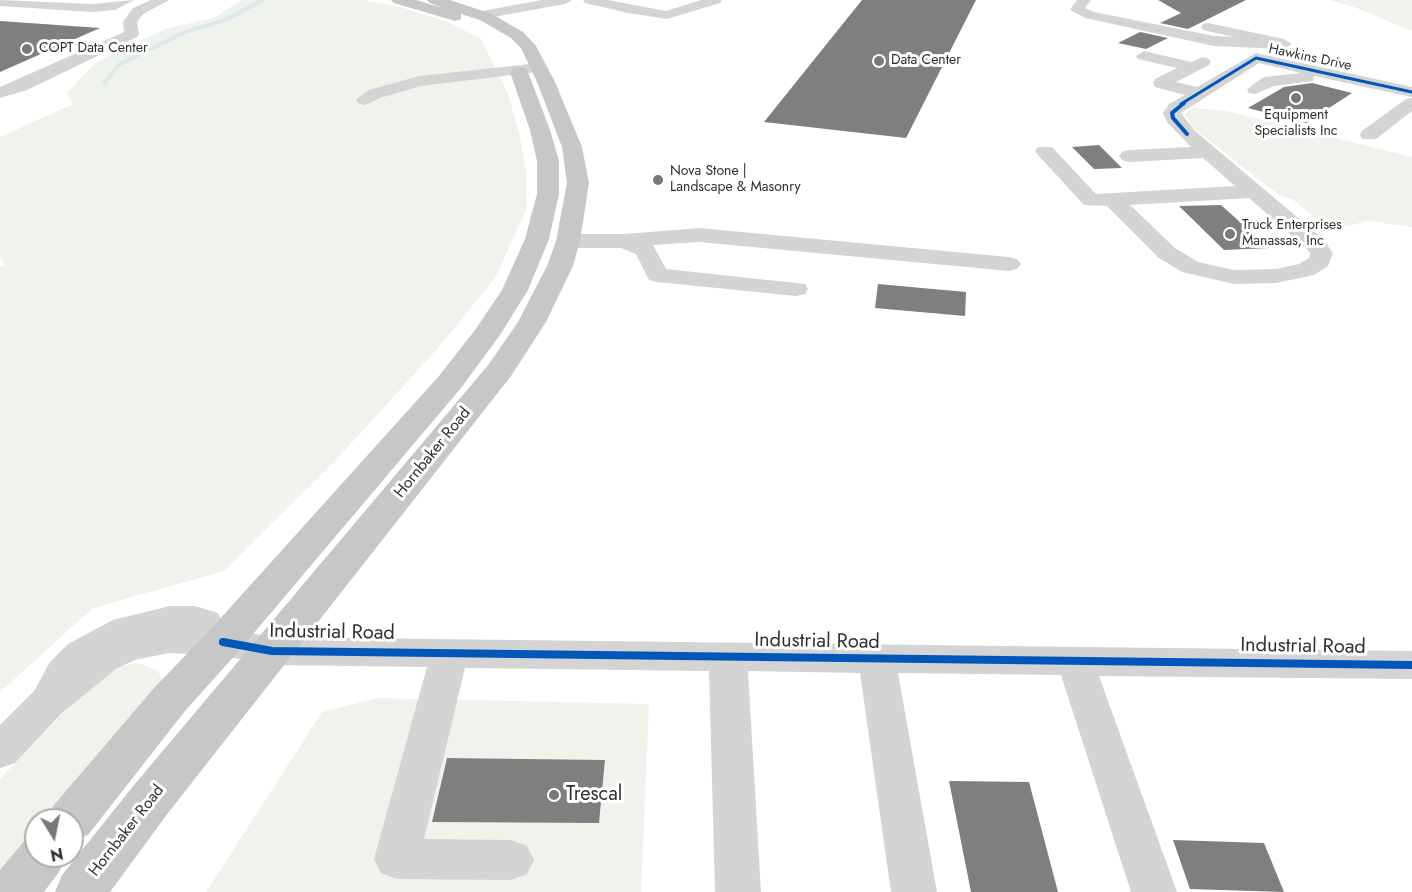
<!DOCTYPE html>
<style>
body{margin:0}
#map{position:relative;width:1412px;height:892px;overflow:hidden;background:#fff;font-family:Jost,sans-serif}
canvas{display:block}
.north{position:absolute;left:24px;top:808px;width:60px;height:60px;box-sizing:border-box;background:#fff;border:2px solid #acacac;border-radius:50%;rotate:170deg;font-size:16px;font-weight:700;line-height:24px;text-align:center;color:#2f2f2f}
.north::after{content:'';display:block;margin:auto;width:21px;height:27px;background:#787878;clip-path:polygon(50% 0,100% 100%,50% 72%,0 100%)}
</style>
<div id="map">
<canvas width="1412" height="892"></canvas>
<div class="north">N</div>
</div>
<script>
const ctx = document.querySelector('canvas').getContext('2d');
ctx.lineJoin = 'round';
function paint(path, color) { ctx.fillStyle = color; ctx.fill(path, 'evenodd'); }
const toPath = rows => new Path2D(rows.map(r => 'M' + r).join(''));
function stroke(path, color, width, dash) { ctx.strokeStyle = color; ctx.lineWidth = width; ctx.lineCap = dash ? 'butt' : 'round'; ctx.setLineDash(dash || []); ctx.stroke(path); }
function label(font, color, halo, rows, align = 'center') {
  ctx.font = font + ' Jost,sans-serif'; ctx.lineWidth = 6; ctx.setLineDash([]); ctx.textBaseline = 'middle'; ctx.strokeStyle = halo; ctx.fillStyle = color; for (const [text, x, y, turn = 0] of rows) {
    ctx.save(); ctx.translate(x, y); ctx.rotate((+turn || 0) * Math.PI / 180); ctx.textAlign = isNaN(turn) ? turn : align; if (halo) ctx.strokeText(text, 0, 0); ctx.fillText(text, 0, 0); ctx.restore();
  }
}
const green = toPath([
 [242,0,363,0,400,7,448,22,481,39,508,94,519,132,526,171,527,208,495,278,437,349,336,460,224,571,93,608,0,692,0,267,5,266,0,258,0,137,73,104,67,93,95,63,165,29,213,18],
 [1330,0,1412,0,1412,31,1354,7],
 [1191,108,1227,111,1412,157,1412,227,1367,221,1332,230,1292,199,1280,196,1192,127,1185,115],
 [138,663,158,671,162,680,50,820,36,820,36,838,0,883,0,779,86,689,123,666],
 [378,698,649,704,641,892,206,892,322,712],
 [447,758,605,760,599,823,432,822]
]);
const stream = toPath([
 [104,83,120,64,185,32,225,20,263,0]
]);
const building = toPath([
 [862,0,976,0,906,138,764,122],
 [1158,0,1246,0,1188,29,1160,23,1181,13],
 [0,21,100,28,0,72],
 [1140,32,1168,38,1146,49,1118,43],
 [1312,83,1352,93,1306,123,1248,108,1284,87],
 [1099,145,1122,168,1094,169,1072,147],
 [1221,205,1269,248,1224,250,1179,206],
 [878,284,966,292,965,316,875,308],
 [447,758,605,760,599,823,432,822],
 [949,781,1029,782,1058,892,971,892],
 [1173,840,1264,843,1284,892,1190,889]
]);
const minor = toPath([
 [0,0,93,4,134,0,115,10,93,12,0,6,0,0],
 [151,0,169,0,143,14,137,22,139,34,137,37,27,90,0,98,0,87,124,32,123,22,133,8,151,0],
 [542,0,572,0,565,4,482,19,475,15,482,11,542,0],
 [583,0,608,0,666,11,701,0,722,0,720,3,667,19,628,13,585,3,583,0],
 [1077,0,1091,0,1085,8,1094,12,1214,36,1234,37,1203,30,1201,27,1203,24,1208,23,1284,39,1292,44,1284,49,1214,46,1085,18,1070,10,1077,0],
 [1144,51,1191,62,1203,57,1209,59,1211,62,1209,65,1176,82,1197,87,1256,53,1412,87,1412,97,1314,76,1313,81,1274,86,1255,94,1249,93,1247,89,1264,77,1301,73,1259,63,1181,113,1194,130,1323,239,1333,253,1328,266,1314,275,1276,283,1234,284,1182,272,1159,258,1107,206,1084,205,1038,155,1035,151,1038,147,1052,147,1096,194,1235,186,1203,158,1129,162,1122,160,1119,156,1122,152,1129,150,1191,147,1167,122,1163,113,1169,104,1185,95,1155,87,1153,83,1155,79,1177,68,1138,59,1136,56,1144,51],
 [1249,198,1307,249,1310,253,1309,258,1299,264,1276,269,1234,270,1198,262,1175,248,1130,205,1249,198],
 [539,63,545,65,547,68,545,71,421,86,380,98,365,105,359,104,356,100,368,90,420,76,539,63],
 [1412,98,1412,111,1376,139,1362,139,1360,135,1362,131,1406,99,1412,98],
 [699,228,1009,257,1017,259,1021,264,1017,269,1009,271,699,242,653,245,666,269,805,284,808,289,805,294,796,296,657,282,649,280,636,254,621,248,568,248,560,246,557,241,560,236,568,234,625,234,699,228],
 [170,606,195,606,218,613,224,626,230,629,272,637,1412,651,1412,679,1099,676,1177,892,1131,892,1061,675,898,673,937,892,891,892,860,673,748,671,761,892,715,892,709,671,465,668,424,839,511,840,527,846,534,860,527,874,511,880,397,879,381,873,374,859,427,667,272,665,223,656,205,649,190,654,169,653,135,660,116,669,62,713,15,763,0,768,0,725,34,691,50,662,68,644,113,620,170,606]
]);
const major = toPath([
 [391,0,416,0,443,8,430,3,427,0,450,0,492,14,523,32,536,46,555,82,582,147,589,183,580,241,573,266,546,322,511,376,168,813,110,892,55,892,62,875,134,785,489,364,518,322,547,266,556,241,567,183,562,147,537,82,521,48,511,38,480,20,461,14,461,19,455,21,394,3,391,0],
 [519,67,525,68,528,72,550,130,559,161,559,194,549,239,528,290,500,335,461,388,237,653,185,711,88,835,72,841,72,820,47,820,54,805,155,687,209,631,439,376,475,330,502,290,525,239,537,194,537,161,530,130,510,72,513,68,519,67],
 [36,836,36,856,67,856,59,872,44,892,0,892,0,870,25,840,36,836]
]);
const cyclewayFar2 = toPath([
 [1181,104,1256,58,1412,92]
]);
const cyclewayFar1 = toPath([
 [1184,103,1172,113,1173,118,1187,134]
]);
const cycleway = toPath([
 [223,642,272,651,1412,665]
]);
const markers = [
 [27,49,6,"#787878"],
 [879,61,6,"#787878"],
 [1296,98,6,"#787878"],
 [658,180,6,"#787878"],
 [1230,234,6,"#787878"],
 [554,795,6,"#787878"]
];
const farPoinames = [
 ["COPT Data Center",39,49],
 ["Data Center",891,61],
 ["Equipment",1296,116,"center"],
 ["Specialists Inc",1296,132,"center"],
 ["Nova Stone |",670,172],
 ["Landscape & Masonry",670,188],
 ["Truck Enterprises",1242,226],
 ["Manassas, Inc",1242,242]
];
const farStreetnames = [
 ["Hawkins Drive",1310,58,12]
];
const streetNames = [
 ["Hornbaker Road",433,453,-51],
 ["Hornbaker Road",127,831,-52]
];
const nearStreetnames = [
 ["Industrial Road",332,633,1],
 ["Industrial Road",817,642,1],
 ["Industrial Road",1303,647,1]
];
const nearPoinames = [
 ["Trescal",566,795]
];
paint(green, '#f0f2ec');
stroke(stream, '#dbe9ee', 4);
paint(building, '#7f7f7f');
paint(minor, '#d4d4d4');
paint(major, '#c7c7c7');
stroke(cyclewayFar2, '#0057b8', 3);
stroke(cyclewayFar1, '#0057b8', 4);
stroke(cycleway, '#0057b8', 8);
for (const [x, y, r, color] of markers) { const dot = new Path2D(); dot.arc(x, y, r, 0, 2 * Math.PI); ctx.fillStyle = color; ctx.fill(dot); stroke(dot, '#fff', 2); }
label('14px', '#2f2f2f', '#fff', farPoinames, 'left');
label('14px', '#2f2f2f', '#fff', farStreetnames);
label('16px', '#2f2f2f', '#fff', streetNames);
label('20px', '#2f2f2f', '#fff', nearStreetnames);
label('20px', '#2f2f2f', '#fff', nearPoinames, 'left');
</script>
